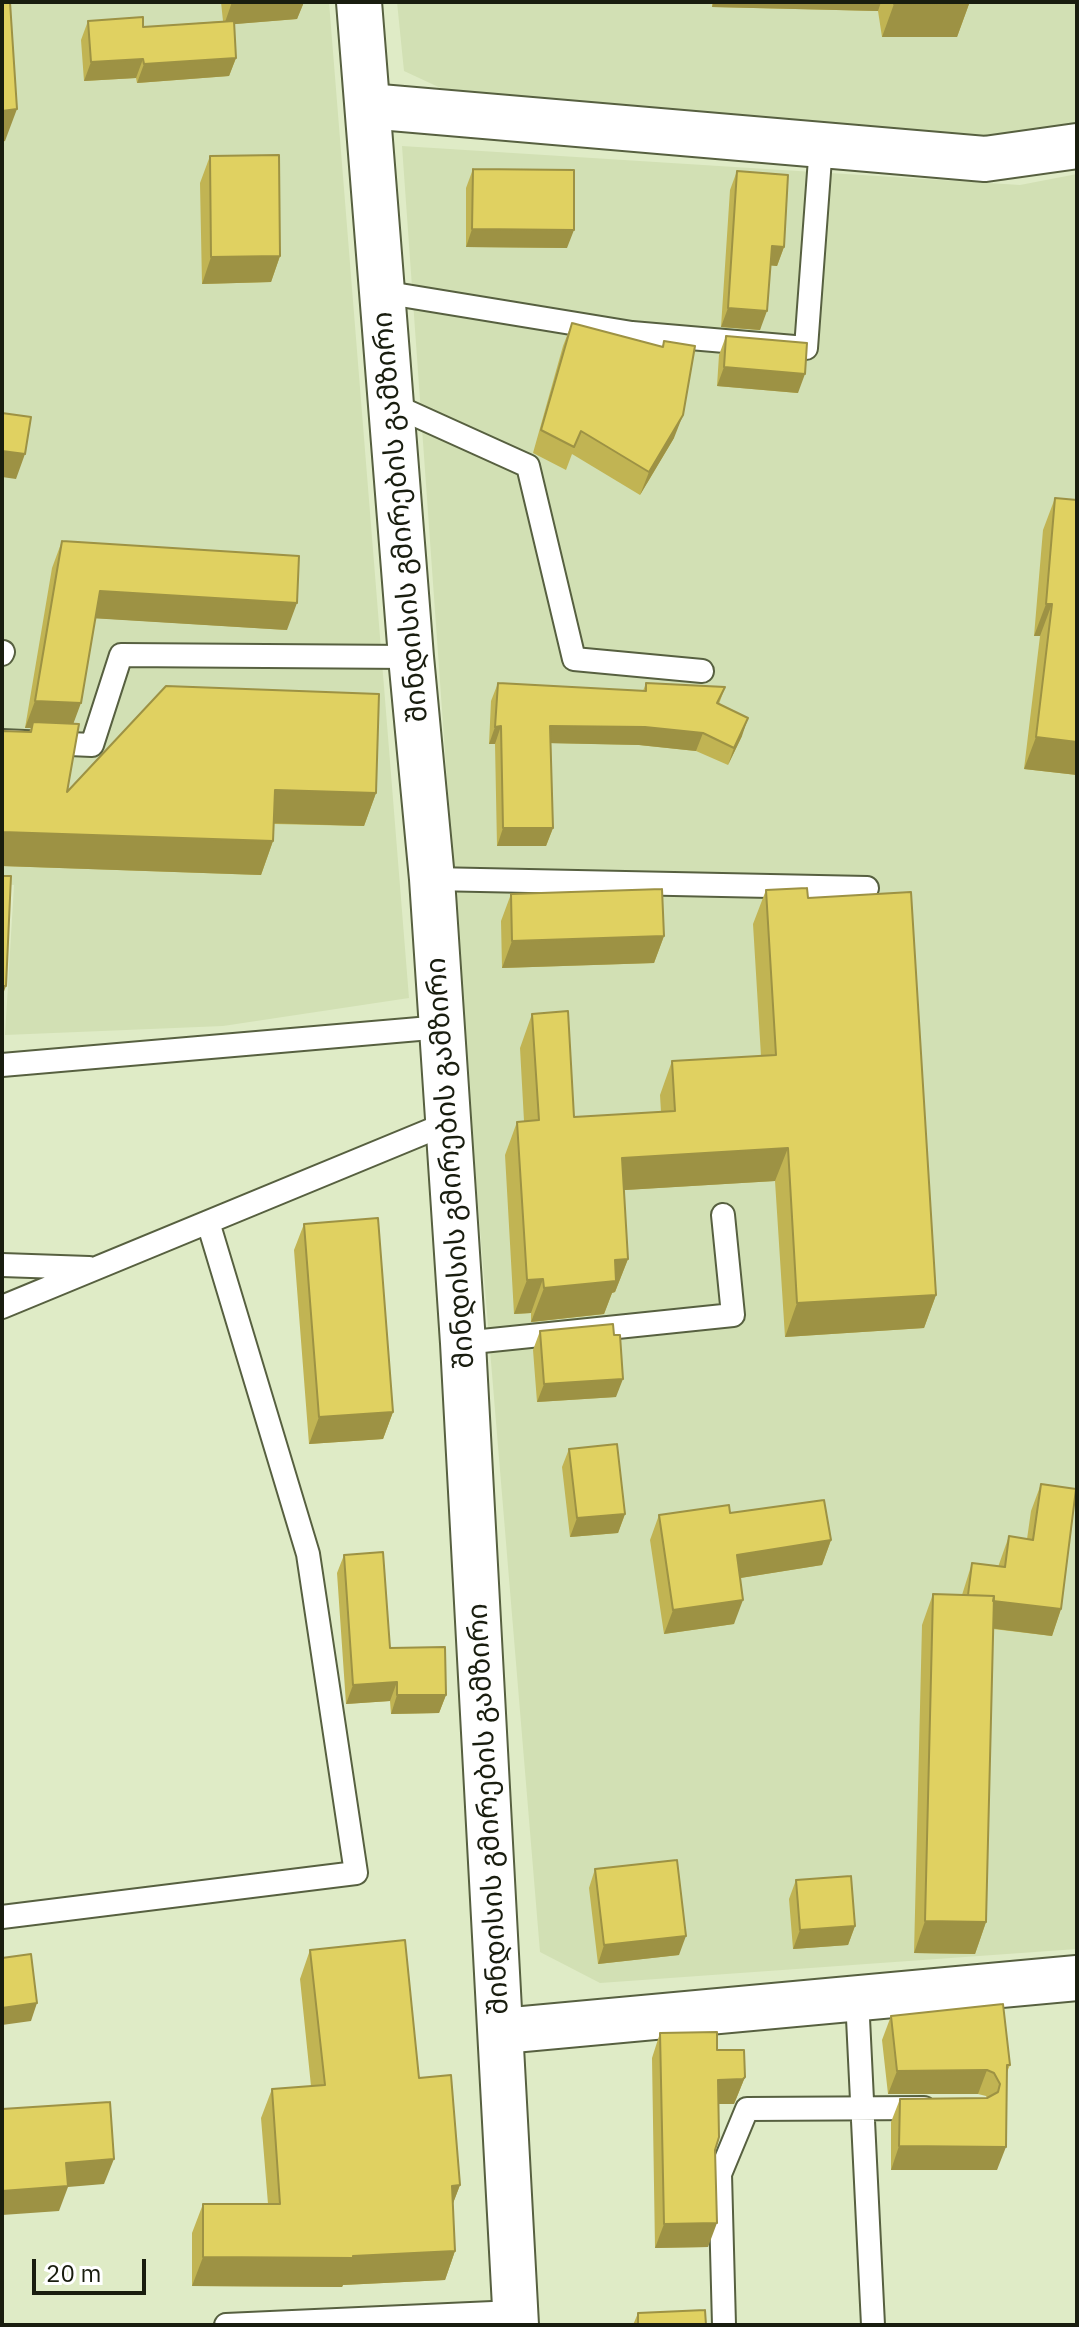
<!DOCTYPE html>
<meta charset="utf-8">
<style>
body{margin:0}
#map{position:relative;width:1079px;height:2327px;overflow:hidden;background:#dfebc6;font-family:"IBM Plex Sans",sans-serif}
canvas{display:block}
.frame{position:absolute;inset:0;border:4px solid #191d0f;pointer-events:none}
.scale{position:absolute;left:32px;top:2259px;width:114px;height:36px;box-sizing:border-box;border:4px solid #191d0f;border-top:0;padding-left:10px;font-size:24px;line-height:28px;white-space:nowrap;color:#191d0f;-webkit-text-stroke:6px #fff;paint-order:stroke}
</style>
<div id="map">
<canvas width="1079" height="2327"></canvas>
<div class="frame"></div>
<div class="scale">20 m</div>
</div>
<script>
const ctx = document.querySelector('canvas').getContext('2d');
ctx.lineJoin = 'round';
function paint(path, color) { ctx.fillStyle = color; ctx.fill(path, 'evenodd'); }
const toPath = rows => new Path2D(rows.map(r => 'M' + r).join(''));
function stroke(path, color, width, dash) { ctx.strokeStyle = color; ctx.lineWidth = width; ctx.lineCap = dash ? 'butt' : 'round'; ctx.setLineDash(dash || []); ctx.stroke(path); }
function label(font, color, halo, rows, align = 'center') {
  ctx.font = font + ' "IBM Plex Sans","Noto Sans Georgian",sans-serif'; ctx.lineWidth = 6; ctx.setLineDash([]); ctx.textBaseline = 'middle'; ctx.strokeStyle = halo; ctx.fillStyle = color; for (const [text, x, y, turn = 0] of rows) {
    ctx.save(); ctx.translate(x, y); ctx.rotate((+turn || 0) * Math.PI / 180); ctx.textAlign = isNaN(turn) ? turn : align; if (halo) ctx.strokeText(text, 0, 0); ctx.fillText(text, 0, 0); ctx.restore();
  }
}
const built = toPath([
 [2,2,329,2,409,998,223,1026,5,1035,14,885,2,884],
 [397,2,1077,2,1077,125,993,141,460,97,404,71],
 [402,146,1020,185,1077,174,1077,1949,600,1983,540,1952,472,1133]
]);
const service = toPath([
 [382,292,632,333,806,348,821,145],
 [391,404,528,466,574,659,702,671],
 [2,654,3,652],
 [2,741,92,745,121,655,411,657],
 [432,879,867,888],
 [2,1065,442,1027],
 [2,1265,89,1268],
 [2,1307,448,1123],
 [463,1343,733,1315,723,1215],
 [2,1917,356,1873,308,1554,208,1222],
 [857,1998,873,2325],
 [226,2325,515,2312],
 [724,2325,720,2174,747,2109,924,2108]
]);
const minor = toPath([
 [368,106,985,159,1077,146],
 [502,2031,1077,1978]
]);
const secondary = toPath([
 [359,2,411,657,432,879,463,1343,516,2325]
]);
const wall = toPath([
 [221,2,304,2,297,19,234,24,236,58,229,76,137,83,136,78,84,81,81,40,88,21,143,27,223,21],
 [712,2,1077,2,1077,3,969,4,957,37,882,37,878,11,712,7],
 [210,156,280,256,271,282,202,284,200,183],
 [473,169,567,248,466,247,466,188],
 [737,171,784,247,777,266,770,265,760,330,721,327,730,190],
 [572,323,662,347,664,341,674,438,640,495,572,454,566,470,533,453,563,346],
 [726,336,798,393,717,386,719,355],
 [1055,498,1077,500,1077,775,1024,769,1040,636,1034,636,1043,530],
 [62,541,287,630,95,618,73,724,67,792,376,793,364,826,274,824,273,841,261,875,2,866,2,735,3,731,29,732,31,728,25,728,52,568],
 [498,683,643,691,646,683,725,687,719,704,742,736,728,765,696,751,639,745,551,743,553,828,546,846,497,846,495,744,489,744,491,701],
 [766,890,808,898,936,1295,924,1328,785,1337,775,1181,624,1190,628,1259,615,1292,612,1293,604,1314,531,1322,531,1313,514,1314,505,1155,517,1122,524,1121,520,1048,532,1014,574,1117,661,1112,660,1095,672,1061,761,1056,753,924],
 [511,894,664,936,654,963,502,968,501,921],
 [304,1224,393,1412,383,1439,309,1444,294,1250],
 [540,1331,616,1397,537,1402,533,1350],
 [569,1449,625,1514,618,1533,570,1537,562,1467],
 [1041,1484,1061,1609,1052,1636,993,1629,986,1922,975,1954,914,1953,922,1625,933,1594,962,1595,972,1563,998,1567,1009,1536,1027,1539,1031,1511],
 [730,1513,831,1540,822,1565,740,1578,734,1624,664,1634,650,1540,659,1515],
 [344,1555,390,1648,446,1695,439,1713,391,1714,390,1701,346,1704,337,1573],
 [595,1869,679,1955,598,1964,589,1888],
 [796,1880,855,1926,848,1945,793,1949,789,1899],
 [310,1950,419,2078,460,2185,453,2203,455,2251,445,2280,343,2285,342,2287,192,2286,192,2233,203,2204,268,2204,261,2118,272,2089,311,2086,300,1979],
 [891,2016,1010,2065,1007,2072,997,2170,891,2170,891,2122,900,2099,987,2098,986,2096,978,2094,888,2094,882,2040],
 [660,2033,717,2050,745,2077,734,2104,718,2104,708,2247,655,2248,652,2058],
 [638,2313,706,2325,633,2325]
]);
const shadedWall = toPath([
 [232,2,304,2,297,19,224,25],
 [714,2,881,2,878,11,712,7],
 [950,2,1077,2,1077,3,969,4,957,37,882,37,894,4],
 [236,58,229,76,137,83,144,64],
 [143,59,136,78,84,81,91,62],
 [17,109,5,141,2,142,2,111],
 [472,229,574,230,567,248,466,247],
 [772,246,784,247,777,266,765,265],
 [280,256,271,282,202,284,211,257],
 [728,308,767,311,760,330,721,327],
 [724,367,805,374,798,393,717,386],
 [683,415,674,438,640,495,649,472],
 [2,451,25,454,16,479,2,477],
 [100,591,297,603,287,630,90,618],
 [1046,604,1052,604,1040,636,1034,636],
 [35,701,81,703,71,730,33,722,31,728,25,728],
 [748,718,742,736,728,765,734,748],
 [501,726,495,744,489,744,495,727],
 [550,726,645,727,703,733,696,751,639,745,544,743],
 [1036,737,1077,742,1077,775,1024,769],
 [275,790,376,793,364,826,263,823],
 [503,828,553,828,546,846,497,846],
 [2,832,273,841,261,875,2,866],
 [664,936,654,963,502,968,512,941],
 [2,986,6,986,2,997],
 [788,1148,775,1181,609,1191,622,1158],
 [628,1259,615,1292,612,1293,604,1314,531,1322,544,1288,615,1260],
 [543,1279,531,1313,514,1314,527,1280],
 [936,1295,924,1328,785,1337,797,1303],
 [623,1379,616,1397,537,1402,544,1384],
 [393,1412,383,1439,309,1444,319,1417],
 [625,1514,618,1533,570,1537,577,1518],
 [831,1540,822,1565,728,1580,737,1555],
 [968,1598,1061,1609,1052,1636,958,1624],
 [743,1600,734,1624,664,1634,673,1610],
 [397,1682,390,1701,346,1704,353,1685],
 [397,1695,446,1695,439,1713,391,1714],
 [925,1921,986,1922,975,1954,914,1953],
 [855,1926,848,1945,793,1949,800,1930],
 [686,1936,679,1955,598,1964,604,1945],
 [37,2003,31,2021,2,2025,2,2008],
 [987,2070,978,2094,888,2094,897,2071],
 [745,2077,734,2104,709,2104,718,2080],
 [899,2146,1006,2147,997,2170,891,2170],
 [114,2159,104,2184,68,2187,59,2211,2,2215,2,2191,66,2163],
 [460,2185,449,2214,452,2186],
 [717,2223,708,2247,655,2248,664,2224],
 [455,2251,445,2280,343,2285,342,2287,192,2286,203,2257,353,2256]
]);
const building = toPath([
 [2,2,10,2,17,109,2,111,2,2],
 [894,2,969,2,969,3,894,4,894,2],
 [143,17,143,27,234,21,236,58,144,64,143,59,91,62,88,21,143,17],
 [279,155,280,256,211,257,210,156,279,155],
 [473,169,574,170,574,230,472,229,473,169],
 [737,171,788,175,784,247,772,246,767,311,728,308,737,171],
 [572,323,663,347,664,341,695,346,683,415,649,472,581,431,574,447,541,430,572,323],
 [726,336,807,343,805,374,724,367,726,336],
 [2,413,31,417,25,454,2,451,2,413],
 [1055,498,1077,500,1077,742,1036,737,1052,604,1046,604,1055,498],
 [62,541,299,556,297,603,100,591,81,703,35,701,62,541],
 [498,683,646,691,646,683,725,687,717,703,748,718,734,748,703,733,645,727,550,726,553,828,503,828,501,726,495,727,498,683],
 [166,686,379,694,376,793,275,790,273,841,2,832,3,731,31,732,33,722,79,724,67,792,166,686],
 [2,876,11,876,6,986,2,986,2,876],
 [807,888,808,898,911,892,936,1295,797,1303,788,1148,622,1158,628,1259,615,1260,616,1281,544,1288,543,1279,527,1280,517,1122,539,1120,532,1014,568,1011,574,1117,675,1111,672,1061,776,1055,766,890,807,888],
 [662,889,664,936,512,941,511,894,662,889],
 [378,1218,393,1412,319,1417,304,1224,378,1218],
 [613,1324,614,1335,620,1335,623,1379,544,1384,540,1331,613,1324],
 [617,1444,625,1514,577,1518,569,1449,617,1444],
 [1041,1484,1076,1489,1061,1609,993,1601,994,1596,968,1595,972,1563,1005,1567,1009,1536,1033,1540,1041,1484],
 [824,1500,831,1540,737,1555,743,1600,673,1610,659,1515,729,1505,730,1513,824,1500],
 [383,1552,390,1648,445,1647,446,1695,397,1695,397,1682,353,1685,344,1555,383,1552],
 [933,1594,994,1596,986,1922,925,1921,933,1594],
 [677,1860,686,1936,604,1945,595,1869,677,1860],
 [851,1876,855,1926,800,1930,796,1880,851,1876],
 [405,1940,419,2078,451,2075,460,2185,452,2186,455,2251,353,2256,353,2258,203,2257,203,2204,280,2204,272,2089,325,2085,310,1950,405,1940],
 [31,1954,37,2003,2,2008,2,1958,31,1954],
 [1003,2004,1010,2065,1007,2065,1006,2147,899,2146,900,2099,987,2098,998,2092,1000,2084,994,2073,987,2070,897,2071,891,2016,1003,2004],
 [717,2032,717,2050,744,2050,745,2077,743,2079,718,2080,719,2137,715,2150,717,2223,664,2224,660,2033,717,2032],
 [110,2102,114,2159,66,2163,68,2186,2,2191,2,2109,110,2102],
 [705,2310,706,2325,638,2325,638,2313,705,2310]
]);
const streetNames = [
 ["შინდისის გმირების გამზირი",401,517,-95],
 ["შინდისის გმირების გამზირი",451,1163,-94],
 ["შინდისის გმირების გამზირი",489,1809,-93]
];
paint(built, '#d2e0b4');
stroke(service, '#576040', 26);
stroke(minor, '#576040', 48);
stroke(secondary, '#576040', 48);
stroke(service, '#fff', 22);
stroke(minor, '#fff', 44);
stroke(secondary, '#fff', 44);
paint(wall, '#c1b453');
paint(shadedWall, '#9d9244');
paint(building, '#e0d161');
stroke(building, '#9d9244', 2);
label('28px', '#191d0f', '#fff', streetNames);
</script>
